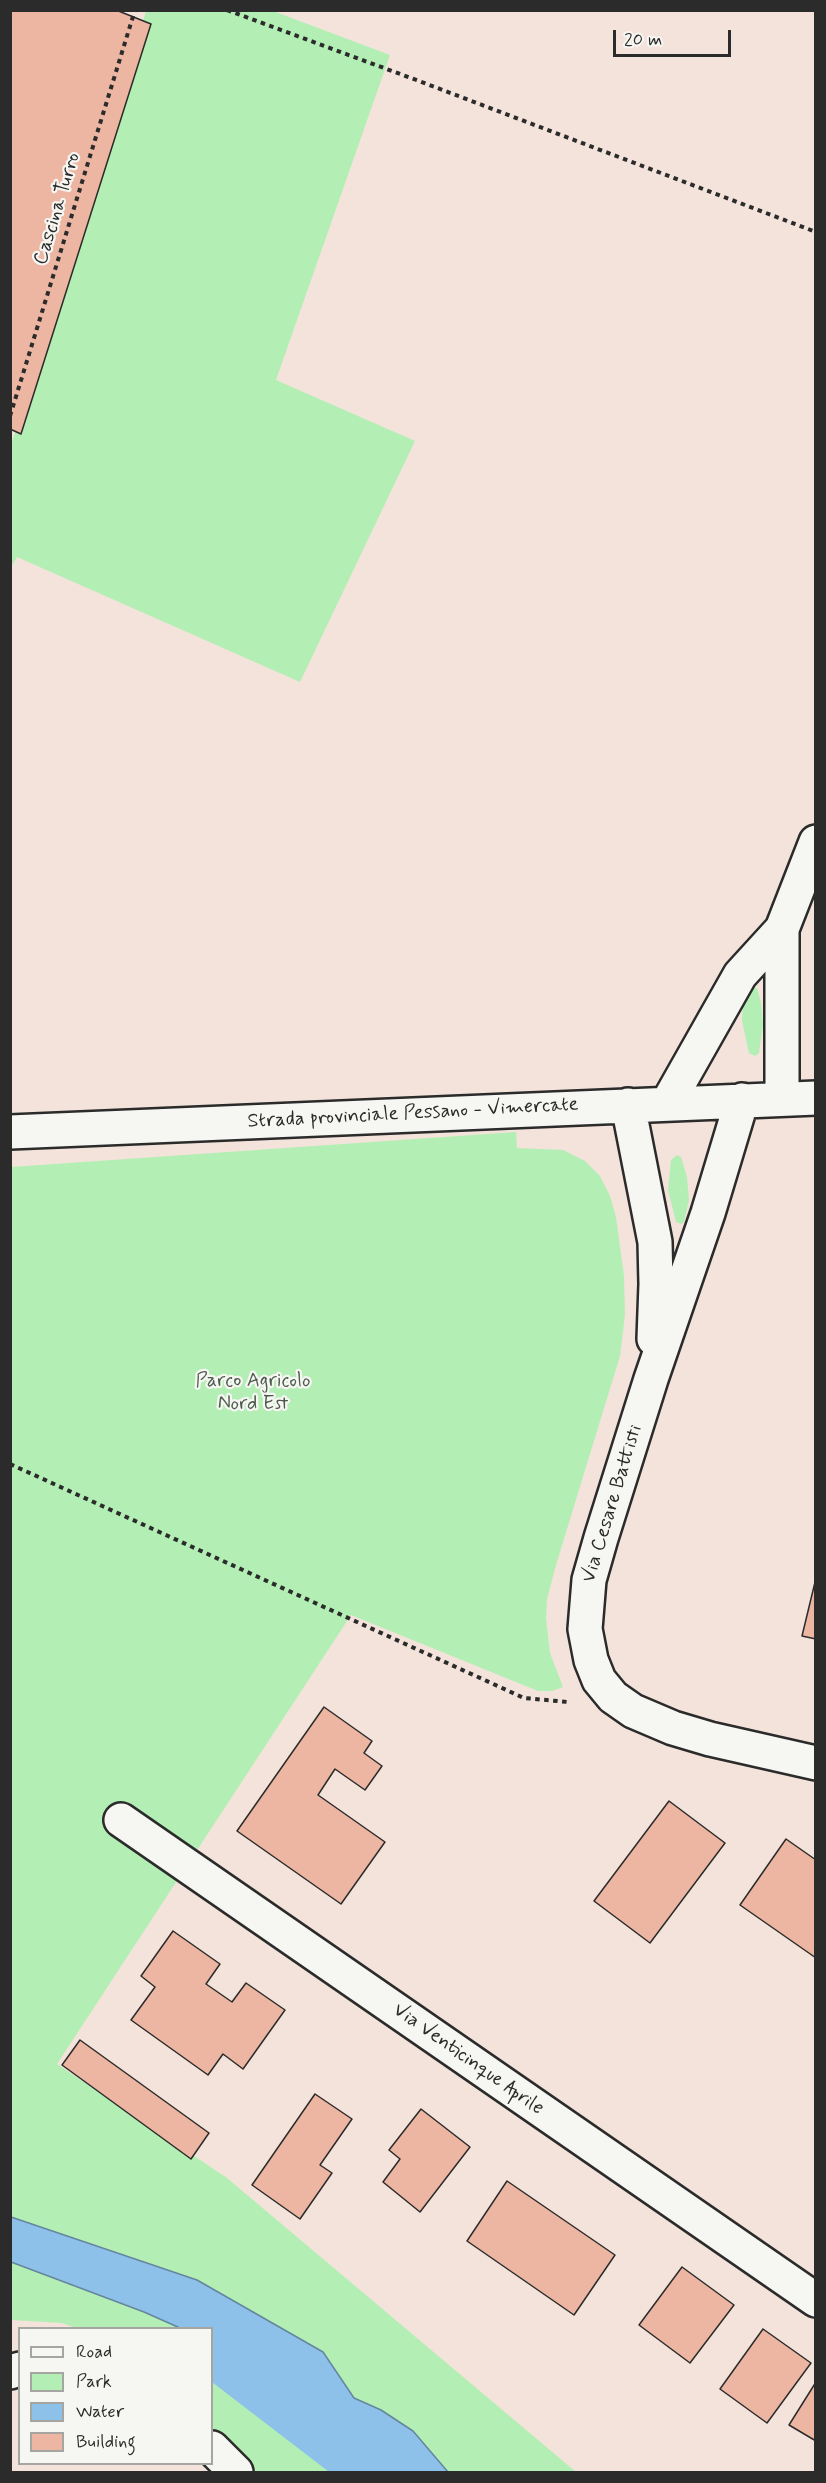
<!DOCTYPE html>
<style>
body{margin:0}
#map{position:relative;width:826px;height:2483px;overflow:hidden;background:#f3e3da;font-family:Mynerve,sans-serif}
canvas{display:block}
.frame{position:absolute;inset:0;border:12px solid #2b2b2b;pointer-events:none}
.legend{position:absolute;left:18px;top:2327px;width:195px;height:138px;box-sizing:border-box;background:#f6f6f2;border:2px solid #a5a5a2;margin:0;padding:8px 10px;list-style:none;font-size:18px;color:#2b2b2b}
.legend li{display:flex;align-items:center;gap:12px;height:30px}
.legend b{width:30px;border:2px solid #a5a5a2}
.scale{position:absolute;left:613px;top:30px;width:118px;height:27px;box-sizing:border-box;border:3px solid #2b2b2b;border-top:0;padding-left:8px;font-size:18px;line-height:21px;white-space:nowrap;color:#2b2b2b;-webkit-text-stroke:4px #f6f6f2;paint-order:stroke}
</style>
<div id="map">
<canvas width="826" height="2483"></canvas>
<div class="frame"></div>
<ul class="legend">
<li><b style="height:8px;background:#f6f6f2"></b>Road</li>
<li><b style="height:16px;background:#b3efb4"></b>Park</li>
<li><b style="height:16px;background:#8dc1ea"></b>Water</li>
<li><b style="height:16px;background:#edb6a2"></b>Building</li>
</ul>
<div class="scale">20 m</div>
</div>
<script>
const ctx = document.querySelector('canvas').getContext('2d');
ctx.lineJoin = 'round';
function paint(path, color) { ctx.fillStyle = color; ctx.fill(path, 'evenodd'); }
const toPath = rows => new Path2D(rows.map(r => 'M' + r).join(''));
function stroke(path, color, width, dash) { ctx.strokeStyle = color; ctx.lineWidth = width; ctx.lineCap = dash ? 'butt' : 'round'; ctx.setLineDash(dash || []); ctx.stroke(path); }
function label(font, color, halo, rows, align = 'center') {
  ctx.font = font + ' Mynerve,sans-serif'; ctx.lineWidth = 4.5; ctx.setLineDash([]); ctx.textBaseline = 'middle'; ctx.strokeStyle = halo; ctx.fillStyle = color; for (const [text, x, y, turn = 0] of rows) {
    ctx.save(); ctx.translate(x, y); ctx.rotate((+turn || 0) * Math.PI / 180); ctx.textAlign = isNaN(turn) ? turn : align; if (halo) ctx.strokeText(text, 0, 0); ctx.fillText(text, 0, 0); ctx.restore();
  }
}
const green = toPath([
 [146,11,273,11,390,55,276,380,415,441,300,682,17,557,11,567,11,445],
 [750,987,757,988,761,1003,763,1025,759,1053,755,1056,749,1053,742,1021,743,996],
 [516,1132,517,1148,563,1150,585,1161,600,1176,610,1196,616,1217,624,1276,625,1315,620,1356,556,1565,547,1599,546,1618,550,1653,563,1687,552,1691,538,1691,351,1615,57,2064,227,2178,576,2472,255,2472,212,2427,212,2328,76,2328,62,2323,11,2320,11,1167],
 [677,1155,681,1157,687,1177,689,1200,684,1222,681,1224,676,1222,668,1190,671,1160]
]);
const water = toPath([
 [11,2217,197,2280,323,2352,354,2398,381,2410,413,2431,448,2472,373,2472,319,2397,305,2389,286,2385,212,2345,212,2328,180,2328,144,2312,11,2262,11,2217]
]);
const river = toPath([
 [212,2338,354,2447,379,2472]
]);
const building = toPath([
 [10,10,116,10,151,24,21,434,10,429,10,10],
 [816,1578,816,1639,802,1636,816,1578],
 [324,1707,372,1741,364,1753,382,1766,365,1790,335,1769,318,1795,385,1842,341,1904,237,1831,324,1707],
 [669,1801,725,1843,650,1943,594,1901,669,1801],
 [786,1839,816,1860,816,1958,740,1905,786,1839],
 [173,1931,220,1964,206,1984,232,2002,246,1983,285,2010,243,2069,223,2054,208,2075,131,2020,155,1987,141,1976,173,1931],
 [80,2040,209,2133,191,2159,62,2065,80,2040],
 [315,2094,352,2119,320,2165,332,2173,300,2219,252,2185,315,2094],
 [421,2109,470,2147,420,2212,383,2182,400,2159,389,2150,421,2109],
 [507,2181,615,2255,574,2315,467,2241,507,2181],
 [682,2267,734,2305,690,2363,639,2325,682,2267],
 [763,2329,811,2363,767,2423,720,2389,763,2329],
 [816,2382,816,2441,789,2425,816,2382]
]);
const path = toPath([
 [227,10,419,81,816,232],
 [10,416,135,10],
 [10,1464,524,1698,568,1702]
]);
const minor = toPath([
 [782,929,782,1099],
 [742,1100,708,1213,651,1379,601,1538,589,1580,585,1629,591,1660,599,1680,613,1697,633,1711,673,1728,710,1739,816,1763],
 [667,1104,740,975,782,929,816,842],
 [628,1105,655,1242,656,1284,654,1339],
 [10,1132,816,1098],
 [121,1820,816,2300],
 [10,2372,20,2369],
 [212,2448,236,2472]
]);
const streetNames = [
 ["Cascina Turro",58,209,-73],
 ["Strada provinciale Pessano - Vimercate",413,1114,-3],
 ["Via Cesare Battisti",613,1504,-73],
 ["Via Venticinque Aprile",468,2060,35]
];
const parkNames = [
 ["Parco Agricolo",253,1382],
 ["Nord Est",253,1405]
];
paint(green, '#b3efb4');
paint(water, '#8dc1ea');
stroke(water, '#66859e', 1.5);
stroke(river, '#8dc1ea', 70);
paint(building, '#edb6a2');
stroke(building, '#2b2b2b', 1.5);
stroke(minor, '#2b2b2b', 38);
stroke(path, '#2b2b2b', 4, [4.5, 4.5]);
stroke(minor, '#f6f6f2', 33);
label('20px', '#2b2b2b', '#f6f6f2', streetNames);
label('20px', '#4d5c4d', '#f6f6f2', parkNames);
</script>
